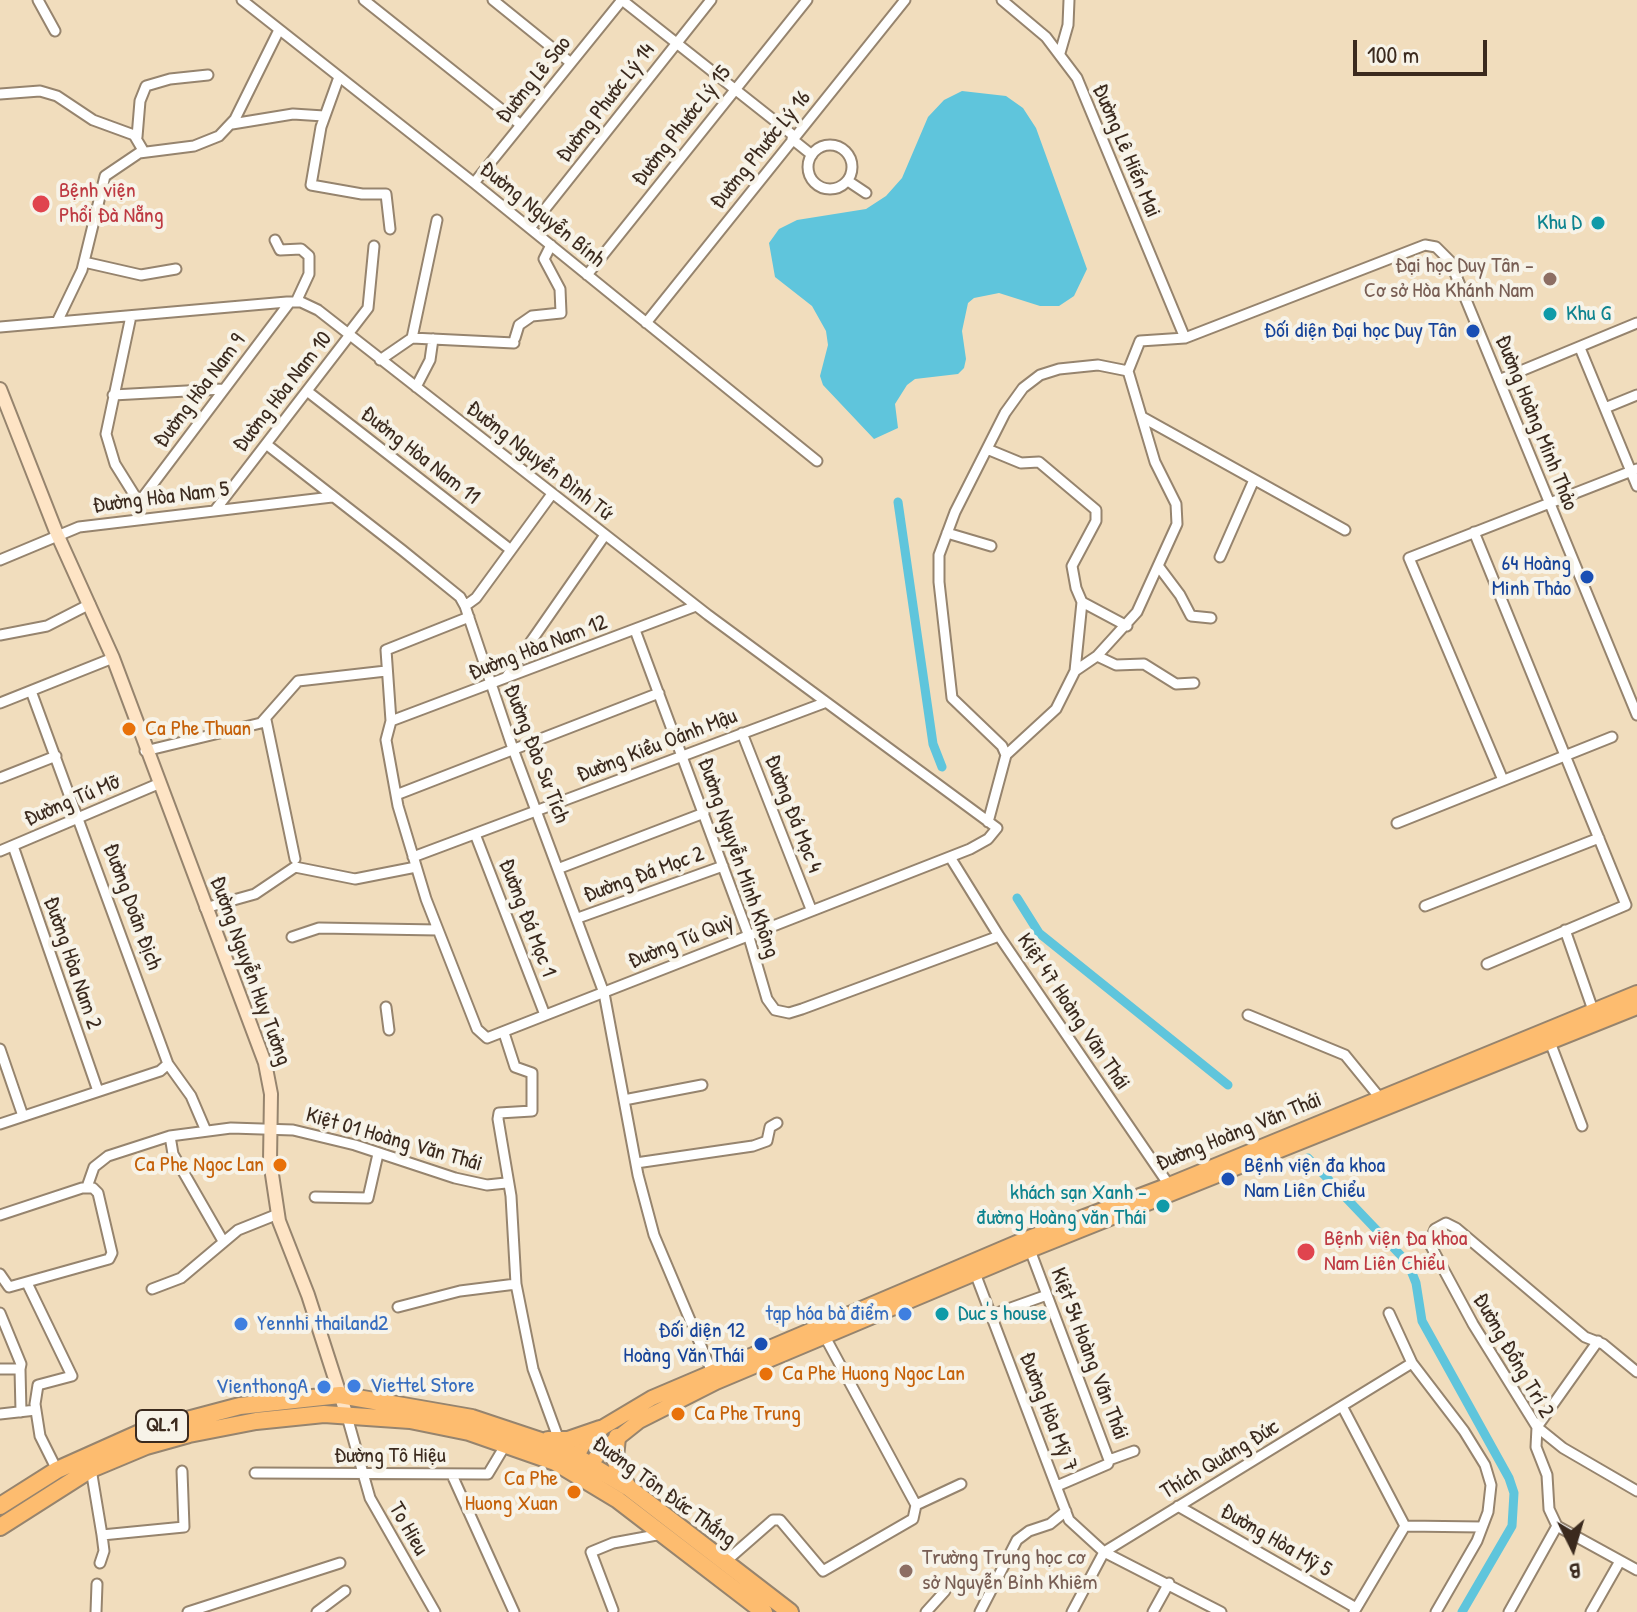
<!DOCTYPE html>
<meta charset="utf-8">
<style>
body{margin:0}
#map{position:relative;width:1637px;height:1612px;overflow:hidden;background:#f1ddbd;font-family:"Patrick Hand",sans-serif}
canvas{display:block}
.north{position:absolute;left:1533px;top:1508px;width:80px;height:80px;-webkit-text-stroke:6px #f7f3e8;paint-order:stroke;rotate:175deg;font-size:22px;font-weight:700;line-height:32px;text-align:center;color:#3b2a1e}
.north::after{content:'';display:block;margin:auto;width:28px;height:36px;background:#3b2a1e;clip-path:polygon(50% 0,100% 100%,50% 72%,0 100%)}
.scale{position:absolute;left:1353px;top:40px;width:134px;height:36px;box-sizing:border-box;border:4px solid #3b2a1e;border-top:0;padding-left:10px;font-size:24px;line-height:28px;white-space:nowrap;color:#3b2a1e;-webkit-text-stroke:6px #f7f3e8;paint-order:stroke}
</style>
<div id="map">
<canvas width="1637" height="1612"></canvas>
<div class="north">B</div>
<div class="scale">100 m</div>
</div>
<script>
const ctx = document.querySelector('canvas').getContext('2d');
ctx.lineJoin = 'round';
function paint(path, color) { ctx.fillStyle = color; ctx.fill(path, 'evenodd'); }
const toPath = rows => new Path2D(rows.map(r => 'M' + r).join(''));
function stroke(path, color, width, dash) { ctx.strokeStyle = color; ctx.lineWidth = width; ctx.lineCap = dash ? 'butt' : 'round'; ctx.setLineDash(dash || []); ctx.stroke(path); }
function label(font, color, halo, rows, align = 'center') {
  ctx.font = font + ' "Patrick Hand",sans-serif'; ctx.lineWidth = 8; ctx.setLineDash([]); ctx.textBaseline = 'middle'; ctx.strokeStyle = halo; ctx.fillStyle = color; for (const [text, x, y, turn = 0] of rows) {
    ctx.save(); ctx.translate(x, y); ctx.rotate((+turn || 0) * Math.PI / 180); ctx.textAlign = isNaN(turn) ? turn : align; if (halo) ctx.strokeText(text, 0, 0); ctx.fillText(text, 0, 0); ctx.restore();
  }
}
const water = toPath([
 [962,91,1006,96,1023,108,1036,128,1087,269,1074,296,1059,306,1040,306,999,293,974,298,968,303,962,331,966,359,964,368,958,374,915,379,907,385,895,404,898,428,874,439,823,385,820,376,828,345,826,331,812,306,775,277,769,243,779,229,797,220,866,209,886,196,902,178,928,117,944,100]
]);
const canal = toPath([
 [898,502,933,744,942,767],
 [1017,898,1039,933,1228,1085],
 [1308,1158,1408,1263,1416,1283,1422,1321,1509,1478,1514,1493,1512,1526,1462,1612]
]);
const street = toPath([
 [38,0,55,31],
 [242,0,474,183,817,461],
 [364,0,521,125],
 [493,0,571,63],
 [622,0,794,136],
 [1002,0,1046,37,1077,78,1185,338],
 [1060,53,1068,25,1069,0],
 [339,77,321,127,311,185,362,194,386,194,390,229],
 [0,94,40,91,57,96,93,120,134,135,144,152],
 [232,124,293,114,324,116],
 [137,137,140,101,146,86,170,79,208,75],
 [792,139,812,155],
 '808 167a22 22 0 1 1 44 0a22 22 0 1 1-44 0Z',
 [848,181,866,193],
 [474,183,622,0],
 [530,228,711,0],
 [275,240,280,250,301,249,309,256,309,274,296,302],
 [84,262,141,275,176,269],
 [587,275,807,0],
 [131,316,106,434,115,464,140,504],
 [57,322,82,270,105,176,139,153,194,146,219,136,235,119,279,30],
 [646,323,905,0],
 [0,327,287,302,301,302,318,310,708,615,997,828,988,839,970,849,487,1038,477,1029,426,899,398,806,386,740,391,721,386,650,469,617],
 [348,334,368,308,374,246],
 [412,338,437,220],
 [515,338,519,325,532,316,561,313,560,289,544,259,551,245],
 [1580,348,1637,486],
 [380,360,412,338,514,343],
 [1499,380,1637,323],
 [416,387,430,360,433,339],
 [307,391,511,550],
 [113,395,223,389],
 [1605,408,1637,395],
 [1142,417,1345,530],
 [266,444,402,550,460,597,465,606,513,749,604,993,638,1175,654,1235,712,1372],
 [987,449,1021,463,1039,462,1096,510,1096,521,1072,566,1076,588,1082,602,1127,626],
 [140,501,290,302],
 [216,509,349,336],
 [1474,532,1626,905,1487,964],
 [947,533,991,546],
 [1220,557,1253,482],
 [0,560,79,527,332,497],
 [1159,567,1180,595,1191,616,1211,618],
 [465,606,476,598,552,494],
 [635,630,748,934,767,999,775,1010,789,1013,802,1009,999,936],
 [0,635,47,626,90,604],
 [1097,656,1116,665,1144,664,1176,684,1194,683],
 [1075,671,1082,602],
 [507,676,605,535],
 [31,691,168,1064,191,1096,206,1131],
 [0,703,113,658],
 [266,720,295,859],
 [391,721,696,606],
 [742,733,811,909],
 [145,751,261,723,298,681,386,671],
 [1006,755,1056,709,1075,671,1097,656,1137,612,1177,524,1176,504,1155,462,1128,371,1140,341,1185,338,1425,245,1436,247,1450,261,1637,715],
 [0,778,56,756],
 [1503,780,1409,558,1637,469],
 [396,795,659,693],
 [988,822,1006,755,1002,746,952,698,939,582,939,555,955,512,1005,413,1023,388,1040,375,1059,369,1098,365,1128,371],
 [1397,823,1612,737],
 [475,834,545,1015],
 [13,846,98,1091],
 [0,851,158,784],
 [413,857,824,703],
 [950,857,999,936,1169,1185],
 [560,868,704,813],
 [1425,906,1599,838],
 [205,908,255,894,295,867,355,879,416,867],
 [578,918,723,866],
 [1565,930,1593,1010],
 [292,937,319,928,438,930],
 [386,1007,389,1030],
 [1248,1015,1345,1055,1380,1098],
 [504,1033,515,1067,532,1073,532,1111,499,1113,498,1119,511,1196,516,1284,533,1369,559,1440],
 [1550,1042,1582,1126],
 [0,1049,23,1116],
 [624,1100,702,1085],
 [0,1124,160,1071,168,1064],
 [170,1136,173,1154,223,1241],
 [636,1163,753,1146,767,1141,770,1127,777,1123],
 [87,1187,94,1167,108,1156,170,1136,231,1128,293,1130,355,1145,455,1178,487,1185,506,1183],
 [315,1197,368,1198,378,1154],
 [0,1215,82,1188,93,1188,98,1193,112,1253,109,1259,9,1287,0,1274],
 [1030,1250,1109,1460,1108,1464,1057,1486],
 [975,1273,1069,1520,1104,1552,1221,1612],
 [27,1283,72,1376,38,1385,35,1404,40,1436,57,1470],
 [152,1289,181,1278,238,1230,278,1214],
 [398,1307,460,1291,516,1284],
 [0,1313,21,1364,20,1369],
 [1389,1313,1412,1363,1464,1431,1485,1465,1491,1485,1488,1512,1477,1541,1436,1612],
 [991,1315,1047,1295],
 [824,1335,916,1505],
 [0,1369,20,1369,21,1412],
 [1342,1406,1405,1526],
 [346,1413,370,1498,435,1612],
 [0,1414,36,1410],
 [1537,1427,1563,1448,1637,1491],
 [1537,1427,1598,1341],
 [1109,1460,1134,1451],
 [91,1469,102,1535],
 [255,1473,488,1474,506,1444],
 [452,1475,514,1612],
 [916,1505,961,1484],
 [1178,1506,1356,1608],
 [1405,1526,1482,1527],
 [1557,1526,1549,1509,1547,1475,1536,1447,1537,1427,1473,1324,1432,1248,1429,1243,1435,1229,1446,1223,1456,1228,1585,1337,1603,1344,1637,1372],
 [1557,1526,1637,1570],
 [725,1562,773,1520,780,1520,823,1571,913,1519,916,1505],
 [100,1563,104,1551,102,1535,184,1527,182,1471],
 [613,1610,591,1552,613,1543,662,1534],
 [96,1612,97,1584],
 [188,1612,340,1563],
 [317,1612,345,1591],
 [926,1612,945,1591],
 [980,1612,1017,1540,1029,1531,1050,1524,1066,1511],
 [1072,1612,1104,1552,1412,1363],
 [1153,1612,1169,1583],
 [1354,1612,1405,1526],
 [1509,1612,1557,1526],
 [1591,1612,1620,1561]
]);
const secondary = toPath([
 [0,389,57,534,113,658,265,1063,271,1094,270,1161,279,1221,308,1295,346,1413]
]);
const primary = toPath([
 [571,1466,583,1445,600,1429,652,1398,1026,1239,1169,1185,1637,993],
 [585,1472,600,1452,639,1421,716,1382,1030,1250,1637,1007]
]);
const highway = toPath([
 [617,1437,615,1458,620,1475,628,1487],
 [548,1440,568,1440,600,1429],
 [0,1506,57,1470,142,1432,240,1406,340,1395,472,1418,562,1448,629,1488,790,1612],
 [0,1527,91,1469,146,1446,189,1434,256,1421,324,1414,410,1420,469,1432,555,1462,618,1500,764,1612]
]);
const markers = [
 [41,204,10,"#e0444e"],
 [1598,223,8,"#0f9aa8"],
 [1550,279,8,"#8d6e63"],
 [1550,314,8,"#0f9aa8"],
 [1473,331,8,"#1a4fb4"],
 [1587,577,8,"#1a4fb4"],
 [129,729,8,"#e8710a"],
 [280,1165,8,"#e8710a"],
 [1228,1179,8,"#1a4fb4"],
 [1163,1206,8,"#0f9aa8"],
 [1306,1252,10,"#e0444e"],
 [905,1314,8,"#3f7fe0"],
 [942,1314,8,"#0f9aa8"],
 [241,1324,8,"#3f7fe0"],
 [761,1344,8,"#1a4fb4"],
 [766,1374,8,"#e8710a"],
 [354,1386,8,"#3f7fe0"],
 [324,1387,8,"#3f7fe0"],
 [678,1414,8,"#e8710a"],
 [574,1492,8,"#e8710a"],
 [906,1571,8,"#8d6e63"]
];
const shields = [
 [162,1426,52]
];
const shieldNames = [
 ["QL.1",162,1426]
];
const streetNames = [
 ["Đường Lê Sao",534,80,-51],
 ["Đường Phước Lý 14",606,103,-52],
 ["Đường Phước Lý 15",682,126,-52],
 ["Đường Phước Lý 16",761,150,-51],
 ["Đường Lê Hiến Mai",1126,151,67],
 ["Đường Nguyễn Bính",542,215,39],
 ["Đường Hòa Nam 9",200,391,-53],
 ["Đường Hòa Nam 10",283,392,-52],
 ["Đường Hoàng Minh Thảo",1536,423,68],
 ["Đường Hòa Nam 11",420,456,38],
 ["Đường Nguyễn Đình Tứ",539,461,38],
 ["Đường Hòa Nam 5",161,498,-7],
 ["Đường Hòa Nam 12",538,648,-21],
 ["Đường Kiều Oánh Mậu",657,746,-21],
 ["Đường Đào Sư Tích",536,754,69],
 ["Đường Tú Mỡ",72,801,-23],
 ["Đường Đá Mọc 4",793,814,69],
 ["Đường Nguyễn Minh Không",738,858,71],
 ["Đường Đá Mọc 2",644,875,-20],
 ["Đường Doãn Địch",132,907,70],
 ["Đường Đá Mọc 1",527,918,69],
 ["Đường Tú Quỳ",681,942,-22],
 ["Đường Hòa Nam 2",72,963,71],
 ["Đường Nguyễn Huy Tưởng",250,971,70],
 ["Kiệt 47 Hoàng Văn Thái",1073,1012,56],
 ["Đường Hoàng Văn Thái",1239,1132,-22],
 ["Kiệt 01 Hoàng Văn Thái",394,1140,16],
 ["Kiệt 54 Hoàng Văn Thái",1089,1354,69],
 ["Đường Đồng Trí 2",1513,1356,60],
 ["Đường Hòa Mỹ 7",1048,1412,69],
 ["Đường Tô Hiệu",390,1456],
 ["Thích Quảng Đức",1220,1460,-31],
 ["Đường Tôn Đức Thắng",664,1492,36],
 ["To Hieu",408,1529,60],
 ["Đường Hòa Mỹ 5",1276,1541,30]
];
const healthNames = [
 ["Bệnh viện",59,191],
 ["Phổi Đà Nẵng",59,216],
 ["Bệnh viện Đa khoa",1324,1239],
 ["Nam Liên Chiểu",1324,1264]
];
const cultureNames = [
 ["Khu D",1582,223],
 ["Khu G",1566,314,"left"],
 ["khách sạn Xanh -",1147,1193],
 ["đường Hoàng văn Thái",1147,1218],
 ["Duc's house",958,1314,"left"]
];
const educationNames = [
 ["Đại học Duy Tân -",1534,266],
 ["Cơ sở Hòa Khánh Nam",1534,291],
 ["Trường Trung học cơ",922,1558,"left"],
 ["sở Nguyễn Bỉnh Khiêm",922,1583,"left"]
];
const transitNames = [
 ["Đối diện Đại học Duy Tân",1457,331],
 ["64 Hoàng",1571,564],
 ["Minh Thảo",1571,589],
 ["Bệnh viện đa khoa",1244,1166,"left"],
 ["Nam Liên Chiểu",1244,1191,"left"],
 ["Đối diện 12",745,1331],
 ["Hoàng Văn Thái",745,1356]
];
const foodNames = [
 ["Ca Phe Thuan",145,729],
 ["Ca Phe Ngoc Lan",264,1165,"right"],
 ["Ca Phe Huong Ngoc Lan",782,1374],
 ["Ca Phe Trung",694,1414],
 ["Ca Phe",558,1479,"right"],
 ["Huong Xuan",558,1504,"right"]
];
const shopNames = [
 ["tạp hóa bà điểm",889,1314],
 ["Yennhi thailand2",257,1324,"left"],
 ["Viettel Store",370,1386,"left"],
 ["VienthongA",308,1387]
];
paint(water, '#5fc5dc');
stroke(canal, '#5fc5dc', 9);
stroke(street, '#96846e', 13);
stroke(secondary, '#96846e', 16);
stroke(primary, '#96846e', 18);
stroke(highway, '#96846e', 20);
stroke(street, '#fff', 9);
stroke(secondary, '#fee4c5', 12);
stroke(primary, '#fdbc6f', 14);
stroke(highway, '#fdbc6f', 16);
for (const [x, y, r, color] of markers) { const dot = new Path2D(); dot.arc(x, y, r, 0, 2 * Math.PI); ctx.fillStyle = color; ctx.fill(dot); stroke(dot, '#f7f3e8', 3); }
for (const [x, y, w] of shields) { const box = new Path2D(); box.roundRect(x - w / 2, y - 16, w, 32, 6); ctx.fillStyle = '#f7f3e8'; ctx.fill(box); stroke(box, '#3b2a1e', 2); }
label('bold 20px', '#3b2a1e', null, shieldNames);
label('22px', '#3b2a1e', '#f7f3e8', streetNames);
label('22px', '#be3a42', '#f7f3e8', healthNames, 'left');
label('22px', '#0d838f', '#f7f3e8', cultureNames, 'right');
label('22px', '#785e54', '#f7f3e8', educationNames, 'right');
label('22px', '#164399', '#f7f3e8', transitNames, 'right');
label('22px', '#c56008', '#f7f3e8', foodNames, 'left');
label('22px', '#366cbe', '#f7f3e8', shopNames, 'right');
</script>
